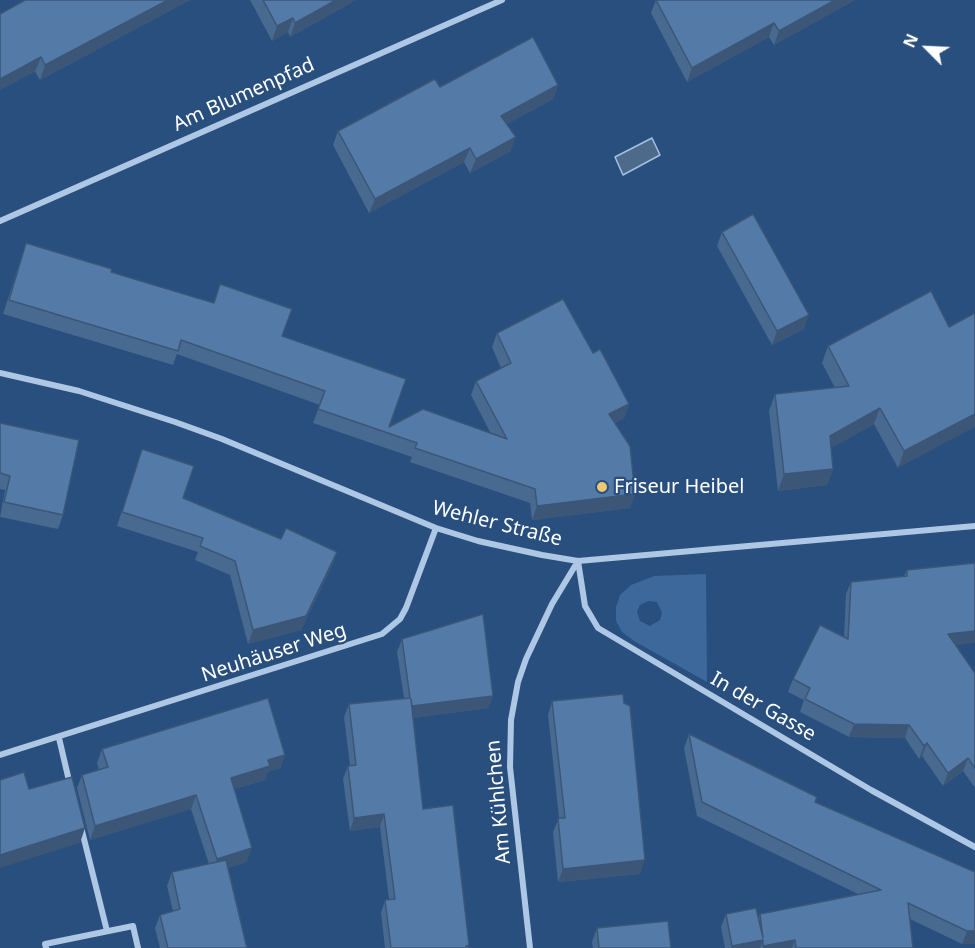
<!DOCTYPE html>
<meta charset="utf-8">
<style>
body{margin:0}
#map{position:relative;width:975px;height:948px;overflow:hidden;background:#284f7d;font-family:"Noto Sans",sans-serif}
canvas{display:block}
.north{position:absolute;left:897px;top:18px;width:60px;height:60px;-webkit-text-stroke:4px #284f7d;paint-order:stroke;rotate:294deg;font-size:16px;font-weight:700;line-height:24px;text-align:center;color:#fff}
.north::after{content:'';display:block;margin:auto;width:21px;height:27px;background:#fff;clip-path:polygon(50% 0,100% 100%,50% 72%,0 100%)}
</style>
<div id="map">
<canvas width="975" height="948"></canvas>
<div class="north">N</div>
</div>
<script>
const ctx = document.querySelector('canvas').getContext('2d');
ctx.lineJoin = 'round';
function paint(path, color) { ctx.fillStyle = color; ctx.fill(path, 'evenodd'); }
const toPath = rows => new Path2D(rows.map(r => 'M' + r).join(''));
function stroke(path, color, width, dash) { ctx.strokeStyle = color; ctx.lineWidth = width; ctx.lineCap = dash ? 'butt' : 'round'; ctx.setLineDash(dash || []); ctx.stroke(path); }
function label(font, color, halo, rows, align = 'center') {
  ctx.font = font + ' "Noto Sans",sans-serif'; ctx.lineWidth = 4.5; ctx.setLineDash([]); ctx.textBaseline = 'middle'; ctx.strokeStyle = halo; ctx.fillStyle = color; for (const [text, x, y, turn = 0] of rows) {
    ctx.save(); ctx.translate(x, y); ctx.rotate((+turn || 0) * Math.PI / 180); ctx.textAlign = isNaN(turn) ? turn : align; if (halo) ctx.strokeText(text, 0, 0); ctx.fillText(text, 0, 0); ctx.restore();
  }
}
const green = toPath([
 [706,574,707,682,634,641,622,632,616,621,616,607,620,595,631,585,654,576],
 [648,601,657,602,662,613,660,620,650,626,640,621,637,612,640,605]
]);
const water = toPath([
 [652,138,660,155,623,175,615,157,652,138]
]);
const minor = toPath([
 [0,221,502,0],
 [0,373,79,391,175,422,222,439,436,528,478,541,542,555,578,561,975,526],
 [578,561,585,606,598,628,871,790,975,847],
 [59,738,70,785],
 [0,755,382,634,400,619,406,608,436,528],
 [81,827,107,931],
 [46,948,45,944,133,926,138,948],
 [530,948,510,767,511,720,518,682,526,659,552,604,578,561]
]);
const wall = toPath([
 [190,0,40,80,0,14],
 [250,0,356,0,290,37,288,32,272,41],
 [656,0,855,0,774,45,769,37,687,82,651,13],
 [558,85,553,99,507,124,511,151,470,173,464,162,369,213,333,145,338,131,440,87],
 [722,232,804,329,772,345,717,246],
 [26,243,111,272,282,336,389,427,491,434,471,395,476,381,501,368,492,347,497,333,593,353,629,404,624,418,615,423,635,494,630,508,532,520,530,503,410,462,412,457,313,423,320,405,177,354,173,365,3,314],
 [975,313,898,468,874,424,831,448,833,469,827,485,778,491,769,411,775,394,835,388,822,363,828,346,949,327],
 [0,423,63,515,58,529,0,517,5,490,0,489],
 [142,449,183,498,281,539,337,552,332,566,301,630,248,644,230,575,195,560,198,552,117,526],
 [907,570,956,645,975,673,975,788,963,771,943,786,922,756,919,759,905,738,849,737,800,712,804,700,788,692,793,679,844,637,846,594,851,582,904,576],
 [402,639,493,696,488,708,413,718,423,809,469,945,468,948,385,948,381,913,385,900,389,899,380,827,350,831,343,779,348,766,350,766,344,717,349,704,404,698,397,652],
 [552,701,640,874,558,882,553,832,559,818,548,715],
 [689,734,816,802,975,872,975,944,962,944,910,919,913,948,725,948,721,927,726,914,758,919,760,914,858,894,697,816,684,748],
 [102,749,285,755,280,768,268,772,265,780,234,789,247,862,227,868,247,948,160,948,155,928,160,915,173,911,167,886,172,872,209,864,191,809,90,840,77,788,82,775,99,770,97,763],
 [597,928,671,948,593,948,592,942]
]);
const shadedWall = toPath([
 [168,0,190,0,40,80,45,65],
 [336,0,356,0,290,37,295,23],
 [835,0,855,0,774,45,779,31],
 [293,18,288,32,272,41,277,26],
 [774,23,769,37,687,82,692,68],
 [41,57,35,72,0,90,0,79],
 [558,85,553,99,496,130,501,116],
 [516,137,511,151,470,173,476,159],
 [470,148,464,162,369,213,375,199],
 [809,315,804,329,772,345,777,331],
 [629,404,624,418,604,428,609,414],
 [880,408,874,424,824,452,830,436],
 [975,414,975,427,898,468,904,451],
 [833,469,827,485,778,491,784,474],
 [635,494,630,508,532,520,537,506],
 [337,552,332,566,301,630,248,644,253,630],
 [975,631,975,643,943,647,948,634],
 [493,696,488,708,407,719,412,706],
 [854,724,909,725,905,738,849,737],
 [927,743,922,756,919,759,924,746],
 [285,755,280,768,268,772,265,780,226,791,231,778,268,760],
 [968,758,963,771,943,786,948,773],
 [196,795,191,809,90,840,95,826],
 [384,814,380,827,350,831,354,818],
 [85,828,80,843,0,868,0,855],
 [252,848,247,862,212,872,217,859],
 [645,860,640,874,558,882,563,869],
 [967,931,975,931,975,944,962,944],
 [763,940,760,948,731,948,732,946],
 [795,940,792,948,763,948,763,946]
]);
const building = toPath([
 [25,0,168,0,45,65,41,57,0,79,0,14,25,0],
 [263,0,336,0,295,23,293,18,277,26,263,0],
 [656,0,835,0,779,31,774,23,692,68,656,0],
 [533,37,558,85,501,116,516,137,476,159,470,148,375,199,338,131,435,79,440,87,533,37],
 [753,214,809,315,777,331,722,232,753,214],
 [26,243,112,269,111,272,214,303,220,284,292,309,282,336,406,379,389,427,423,409,507,439,476,381,511,363,497,333,563,299,593,353,600,349,629,404,609,414,630,446,635,494,537,506,535,489,415,448,417,443,318,409,325,391,181,340,178,351,9,300,26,243],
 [931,291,949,327,975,313,975,414,904,451,880,408,830,436,833,469,784,474,775,394,849,386,828,346,931,291],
 [0,423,79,440,63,515,4,502,10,476,0,473,0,423],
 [142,449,194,466,183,498,281,539,286,528,337,552,306,616,253,630,235,561,200,546,203,538,122,512,142,449],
 [975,563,975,631,948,634,975,673,975,768,968,758,948,773,927,743,924,746,909,725,854,724,805,699,810,688,793,679,820,625,848,639,851,582,907,576,907,570,975,563],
 [483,614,493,696,412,706,411,699,423,809,453,805,469,945,466,946,466,948,391,948,385,900,395,899,384,814,354,818,348,766,356,765,349,704,410,698,402,639,483,614],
 [623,694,624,703,630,706,645,860,563,869,558,818,565,818,552,701,623,694],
 [268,698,285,755,268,760,270,766,231,778,252,848,217,859,196,795,95,826,82,775,108,767,102,749,268,698],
 [689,734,817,797,815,802,975,872,975,931,967,931,908,903,913,948,796,948,795,940,763,946,763,940,732,946,726,914,756,908,763,938,760,914,881,890,702,802,689,734],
 [24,772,29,789,72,777,85,828,0,855,0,780,24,772],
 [226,860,247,948,168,948,160,915,180,909,172,872,226,860],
 [668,921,671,948,599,948,597,928,668,921]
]);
const markers = [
 [602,487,6,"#ecc874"]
];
const streetNames = [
 ["Am Blumenpfad",244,95,-24],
 ["Wehler Straße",497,524,14],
 ["Neuhäuser Weg",274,653,-18],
 ["In der Gasse",763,707,30],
 ["Am Kühlchen",499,802,-95]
];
const poiNames = [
 ["Friseur Heibel",614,487]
];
paint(green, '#3c689b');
paint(water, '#4e6a8b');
stroke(water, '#a2c2e5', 1.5);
stroke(minor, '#aec7e5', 6);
paint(wall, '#486a90');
paint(shadedWall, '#3b5676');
paint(building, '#547ba8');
stroke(building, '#3b5676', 1.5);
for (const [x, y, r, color] of markers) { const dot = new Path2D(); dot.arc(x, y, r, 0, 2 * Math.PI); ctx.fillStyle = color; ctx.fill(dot); stroke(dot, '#284f7d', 2); }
label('20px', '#fff', '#284f7d', streetNames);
label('20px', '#fff', '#284f7d', poiNames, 'left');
</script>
